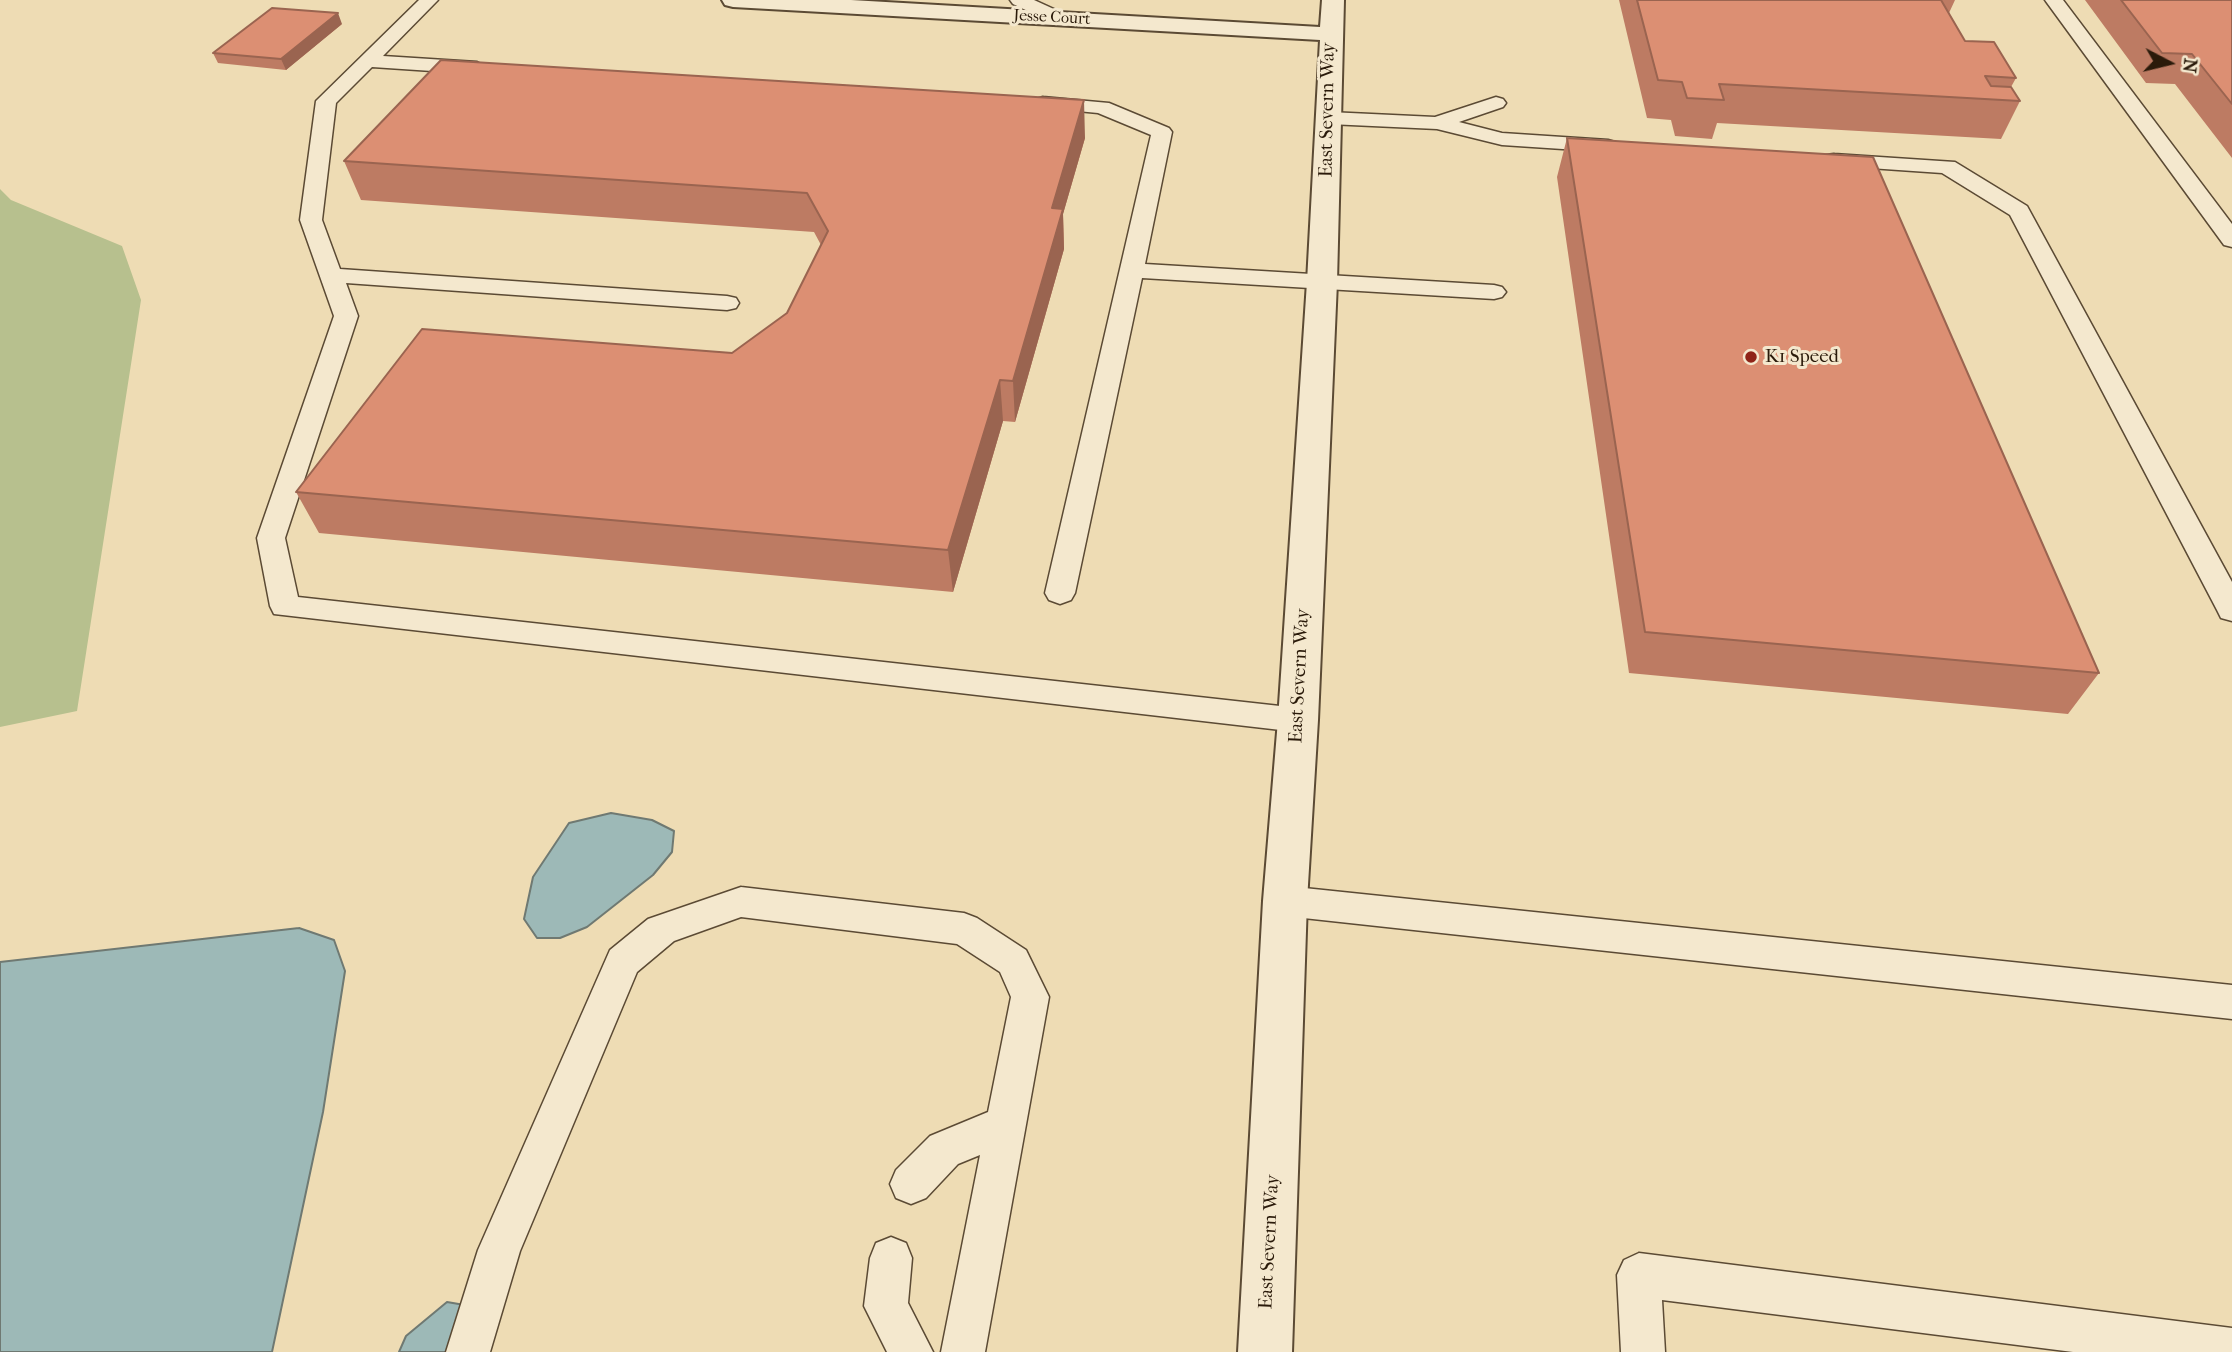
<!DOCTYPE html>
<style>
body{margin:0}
#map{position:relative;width:2232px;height:1352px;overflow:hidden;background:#eedcb4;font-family:"IM FELL French Canon",serif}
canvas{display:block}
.north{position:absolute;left:2134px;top:28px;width:70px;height:70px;-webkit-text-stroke:5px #f4e8ce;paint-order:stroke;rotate:97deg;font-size:19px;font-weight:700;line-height:28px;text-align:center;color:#2a1a0a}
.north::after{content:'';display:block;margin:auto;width:24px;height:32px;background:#2a1a0a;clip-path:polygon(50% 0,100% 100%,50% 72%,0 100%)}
</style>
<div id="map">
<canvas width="2232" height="1352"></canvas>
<div class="north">N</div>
</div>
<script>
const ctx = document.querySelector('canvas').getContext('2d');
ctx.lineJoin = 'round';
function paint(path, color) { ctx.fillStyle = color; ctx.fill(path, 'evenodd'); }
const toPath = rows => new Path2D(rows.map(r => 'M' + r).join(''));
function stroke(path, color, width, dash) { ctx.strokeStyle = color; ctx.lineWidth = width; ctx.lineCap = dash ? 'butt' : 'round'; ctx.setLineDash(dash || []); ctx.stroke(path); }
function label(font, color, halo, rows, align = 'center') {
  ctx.font = font + ' "IM FELL French Canon",serif'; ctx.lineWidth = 6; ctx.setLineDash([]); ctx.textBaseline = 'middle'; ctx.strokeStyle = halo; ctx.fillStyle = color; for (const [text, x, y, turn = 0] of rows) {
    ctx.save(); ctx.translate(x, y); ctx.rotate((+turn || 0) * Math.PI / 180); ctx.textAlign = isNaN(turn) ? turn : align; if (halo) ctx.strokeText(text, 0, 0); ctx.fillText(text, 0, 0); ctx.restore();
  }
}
const green = toPath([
 [0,189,11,200,122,246,141,300,77,711,0,727]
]);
const water = toPath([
 [611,813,652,820,674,831,672,852,653,875,587,927,560,938,537,938,524,919,533,877,569,823,611,813],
 [299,928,334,940,345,971,323,1112,272,1352,0,1352,0,962,299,928],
 [447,1302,482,1308,492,1345,487,1352,399,1352,406,1336,447,1302]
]);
const service = toPath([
 [419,0,438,0,383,56,477,62,487,68,477,74,372,67,336,103,322,220,340,269,727,296,736,298,739,303,736,308,727,310,346,283,358,316,285,538,298,597,1298,708,1309,711,1314,720,1309,729,1298,732,274,614,270,606,257,538,334,316,300,220,316,101,419,0],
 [1010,0,1034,0,1067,15,1069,19,1060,25,1053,23,1013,4,1010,0],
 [2045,0,2063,0,2232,224,2232,247,2224,245,2045,0],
 [1043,97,1109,103,1169,128,1172,132,1145,264,1494,285,1502,287,1506,292,1502,297,1494,299,1142,278,1075,593,1071,600,1060,604,1049,600,1045,593,1151,135,1098,113,1036,107,1033,103,1036,99,1043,97],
 [1496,97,1503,99,1506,103,1503,107,1459,122,1502,133,1608,140,1615,142,1619,146,1615,150,1608,152,1502,145,1437,129,1329,124,1322,122,1319,118,1322,114,1329,112,1435,117,1496,97],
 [1834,154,1955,162,2027,206,2232,582,2232,621,2221,618,2217,610,2010,215,1942,173,1826,165,1823,160,1826,155,1834,154],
 [1285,886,2232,985,2232,1019,1285,916,1272,912,1267,901,1272,890,1285,886],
 [741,887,964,913,977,918,1026,950,1049,997,985,1352,941,1352,980,1155,958,1164,926,1198,911,1204,896,1198,890,1184,896,1170,930,1136,988,1112,1011,997,1000,972,957,944,741,917,674,941,637,972,520,1251,490,1352,446,1352,478,1250,610,950,648,919,741,887],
 [891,1237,906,1243,912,1258,908,1303,933,1352,887,1352,864,1306,870,1258,876,1243,891,1237],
 [1639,1253,2232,1328,2232,1352,2073,1352,1662,1300,1665,1352,1621,1352,1617,1275,1624,1260,1639,1253]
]);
const minor = toPath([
 [722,0,851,0,1320,27,1322,0,1344,0,1337,282,1318,720,1307,901,1292,1352,1238,1352,1263,901,1278,720,1307,282,1320,40,733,7,725,5,722,0]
]);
const wall = toPath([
 [1619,0,1955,0,1949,13,1965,41,2016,78,2011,87,2020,101,2001,139,1717,123,1712,139,1675,136,1671,120,1647,118],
 [2085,0,2232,0,2232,158,2175,84,2146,83],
 [342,24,286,70,218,63,213,53],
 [1085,138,1063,214,1064,249,1015,422,1003,421,953,592,319,533,296,492,732,353,787,313,821,245,814,232,361,200,344,161],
 [1567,138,2099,673,2068,714,1629,673,1557,177]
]);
const shadedWall = toPath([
 [338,13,342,24,286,70,281,59],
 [1084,100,1085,138,1063,214,1064,249,1015,422,1013,381,1052,208],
 [1000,380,1003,421,953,592,948,550]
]);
const building = toPath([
 [1637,0,1941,0,1965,41,1994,42,2016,78,1985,76,1991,86,2011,87,2020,101,1719,84,1724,100,1687,98,1682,82,1658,80,1637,0],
 [2121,0,2232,0,2232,104,2192,54,2162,53,2121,0],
 [272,8,338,13,281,59,213,53,272,8],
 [441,60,1084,100,1052,208,1063,209,1013,381,1000,380,948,550,296,492,422,329,732,353,787,313,828,231,807,193,344,161,441,60],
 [1567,138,1873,157,2099,673,1645,632,1567,138]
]);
const markers = [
 [1751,357,7,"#8f2418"]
];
const farStreetnames = [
 ["Jesse Court",1052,18,3]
];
const streetNames = [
 ["East Severn Way",1328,110,-89],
 ["East Severn Way",1300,676,-87],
 ["East Severn Way",1270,1242,-87]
];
const poiNames = [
 ["K1 Speed",1765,357]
];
paint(green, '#b7c08e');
paint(water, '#9db9b7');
stroke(water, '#6f7972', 2);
stroke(service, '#5b4a34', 3);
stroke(minor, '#5b4a34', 4);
paint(service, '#f4e8ce');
paint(minor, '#f4e8ce');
paint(wall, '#bd7b63');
paint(shadedWall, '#9a6450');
paint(building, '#dc8f73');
stroke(building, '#9a6450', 2);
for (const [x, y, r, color] of markers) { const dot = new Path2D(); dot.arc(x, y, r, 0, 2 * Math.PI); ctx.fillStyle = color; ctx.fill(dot); stroke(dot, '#f4e8ce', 2.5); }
label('16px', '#2a1a0a', '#f4e8ce', farStreetnames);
label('19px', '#2a1a0a', '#f4e8ce', streetNames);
label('19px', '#2a1a0a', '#f4e8ce', poiNames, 'left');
</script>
